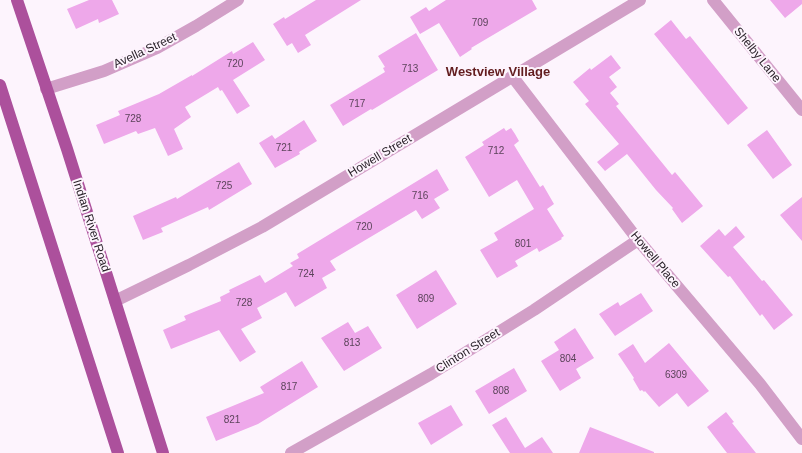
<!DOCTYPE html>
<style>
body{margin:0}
canvas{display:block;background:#fdf4fd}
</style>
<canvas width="802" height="453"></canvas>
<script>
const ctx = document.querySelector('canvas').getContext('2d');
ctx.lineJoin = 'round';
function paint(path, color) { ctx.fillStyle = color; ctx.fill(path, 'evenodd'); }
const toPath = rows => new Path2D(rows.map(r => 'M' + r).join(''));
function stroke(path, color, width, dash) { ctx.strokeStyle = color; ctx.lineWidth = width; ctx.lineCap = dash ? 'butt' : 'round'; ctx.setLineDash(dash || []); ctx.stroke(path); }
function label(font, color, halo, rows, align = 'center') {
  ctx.font = font + ' Helvetica,sans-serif'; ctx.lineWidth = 4; ctx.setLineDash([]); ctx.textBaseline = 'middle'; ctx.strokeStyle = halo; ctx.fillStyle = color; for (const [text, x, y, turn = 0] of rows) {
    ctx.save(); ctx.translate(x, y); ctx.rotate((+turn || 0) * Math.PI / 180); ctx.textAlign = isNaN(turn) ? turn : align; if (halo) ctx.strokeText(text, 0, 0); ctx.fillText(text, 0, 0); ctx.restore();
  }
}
const building = toPath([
 [89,0,112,0,119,14,99,23,98,19,76,29,67,9],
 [316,0,361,0,305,35,311,45,298,53,292,43,287,46,273,24,284,17,285,19],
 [446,0,532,0,537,9,471,48,472,49,460,57,439,23,420,34,410,17,426,7,429,11],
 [770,0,802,0,802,4,785,18],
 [671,20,686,39,690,36,748,108,728,125,654,34],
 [416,33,438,70,372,110,371,109,343,126,330,105,385,72,383,68,385,67,378,56],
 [253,42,265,60,233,80,250,106,237,114,222,90,220,91,218,87,185,107,191,117,174,129,183,149,168,156,155,128,138,134,136,131,104,144,96,125,120,115,118,111,159,94,192,75,192,76,232,51,233,54],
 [611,55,621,68,609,77,617,87,610,93,619,104,616,106,672,175,675,172,703,206,682,223,672,209,673,208,656,190,627,154,605,171,597,162,619,144,585,104,589,101,573,82,590,68,591,70],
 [304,120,317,141,299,152,300,154,275,168,259,143,272,135,275,139],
 [504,128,506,131,511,128,515,134,519,141,514,145,540,187,543,185,554,204,547,209,564,236,561,238,562,239,539,252,537,248,515,261,518,266,497,278,480,250,498,240,494,233,534,209,517,180,489,197,465,157,484,145,482,142],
 [767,130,792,165,773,179,747,145],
 [239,162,252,184,209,210,208,207,161,228,163,232,143,240,133,216,176,197,177,199],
 [437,169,449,190,434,199,440,208,422,219,416,210,330,261,336,270,322,278,327,288,295,307,286,292,257,308,262,318,241,329,256,352,240,362,219,330,171,349,163,330,186,320,184,316,221,301,220,297,230,292,229,290,260,275,265,283,293,266,290,263,299,258,297,254],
 [802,197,802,241,780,215],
 [736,226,745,237,733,247,762,281,764,280,793,315,774,330,762,314,760,316,730,276,728,277,700,246,719,229,725,236],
 [436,270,457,304,417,329,396,295],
 [641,293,653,311,615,336,599,314,618,302,620,306],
 [348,322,355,333,368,326,382,348,344,371,321,338],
 [575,328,594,358,576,369,581,378,560,391,541,361,559,350,554,342],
 [669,343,709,391,688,407,677,393,659,407,645,391,644,392,642,390,640,391,633,379,634,378,618,354,633,344,645,363],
 [302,361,318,387,258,424,216,441,206,417,264,393,260,387],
 [514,368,527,391,489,414,475,391],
 [451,405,463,425,431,445,418,423],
 [726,412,734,422,732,423,756,453,727,453,707,427],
 [506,417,525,448,542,437,553,453,510,453,492,425],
 [590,427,654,452,654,453,579,453]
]);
const minor = toPath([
 [713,0,802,110],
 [512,76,638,240,760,384,802,439],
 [46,89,104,71,157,48,196,26,238,0],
 [115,301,189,265,262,227,640,0],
 [291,453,431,374,534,310,638,240]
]);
const major = toPath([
 [17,0,67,149,163,453],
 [0,85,118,453]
]);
const numberNames = [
 ["709",480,23],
 ["720",235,64],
 ["713",410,69],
 ["717",357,104],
 ["728",133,119],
 ["721",284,148],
 ["712",496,151],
 ["725",224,186],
 ["716",420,196],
 ["720",364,227],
 ["801",523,244],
 ["724",306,274],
 ["809",426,299],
 ["728",244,303],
 ["813",352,343],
 ["804",568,359],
 ["6309",676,375],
 ["817",289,387],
 ["808",501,391],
 ["821",232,420]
];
const streetNames = [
 ["Avella Street",145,51,-25],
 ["Shelby Lane",757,55,51],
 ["Howell Street",380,156,-31],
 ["Indian River Road",91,226,72],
 ["Howell Place",655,260,50],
 ["Clinton Street",468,351,-32]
];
const neighbourhoodNames = [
 ["Westview Village",498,72]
];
paint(building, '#eea8ea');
stroke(minor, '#d29fc7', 12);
stroke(major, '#ac509c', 12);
label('10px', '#5c445b', null, numberNames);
label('12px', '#2b232b', '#fdf4fd', streetNames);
label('bold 13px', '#631d1f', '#fdf4fd', neighbourhoodNames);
</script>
